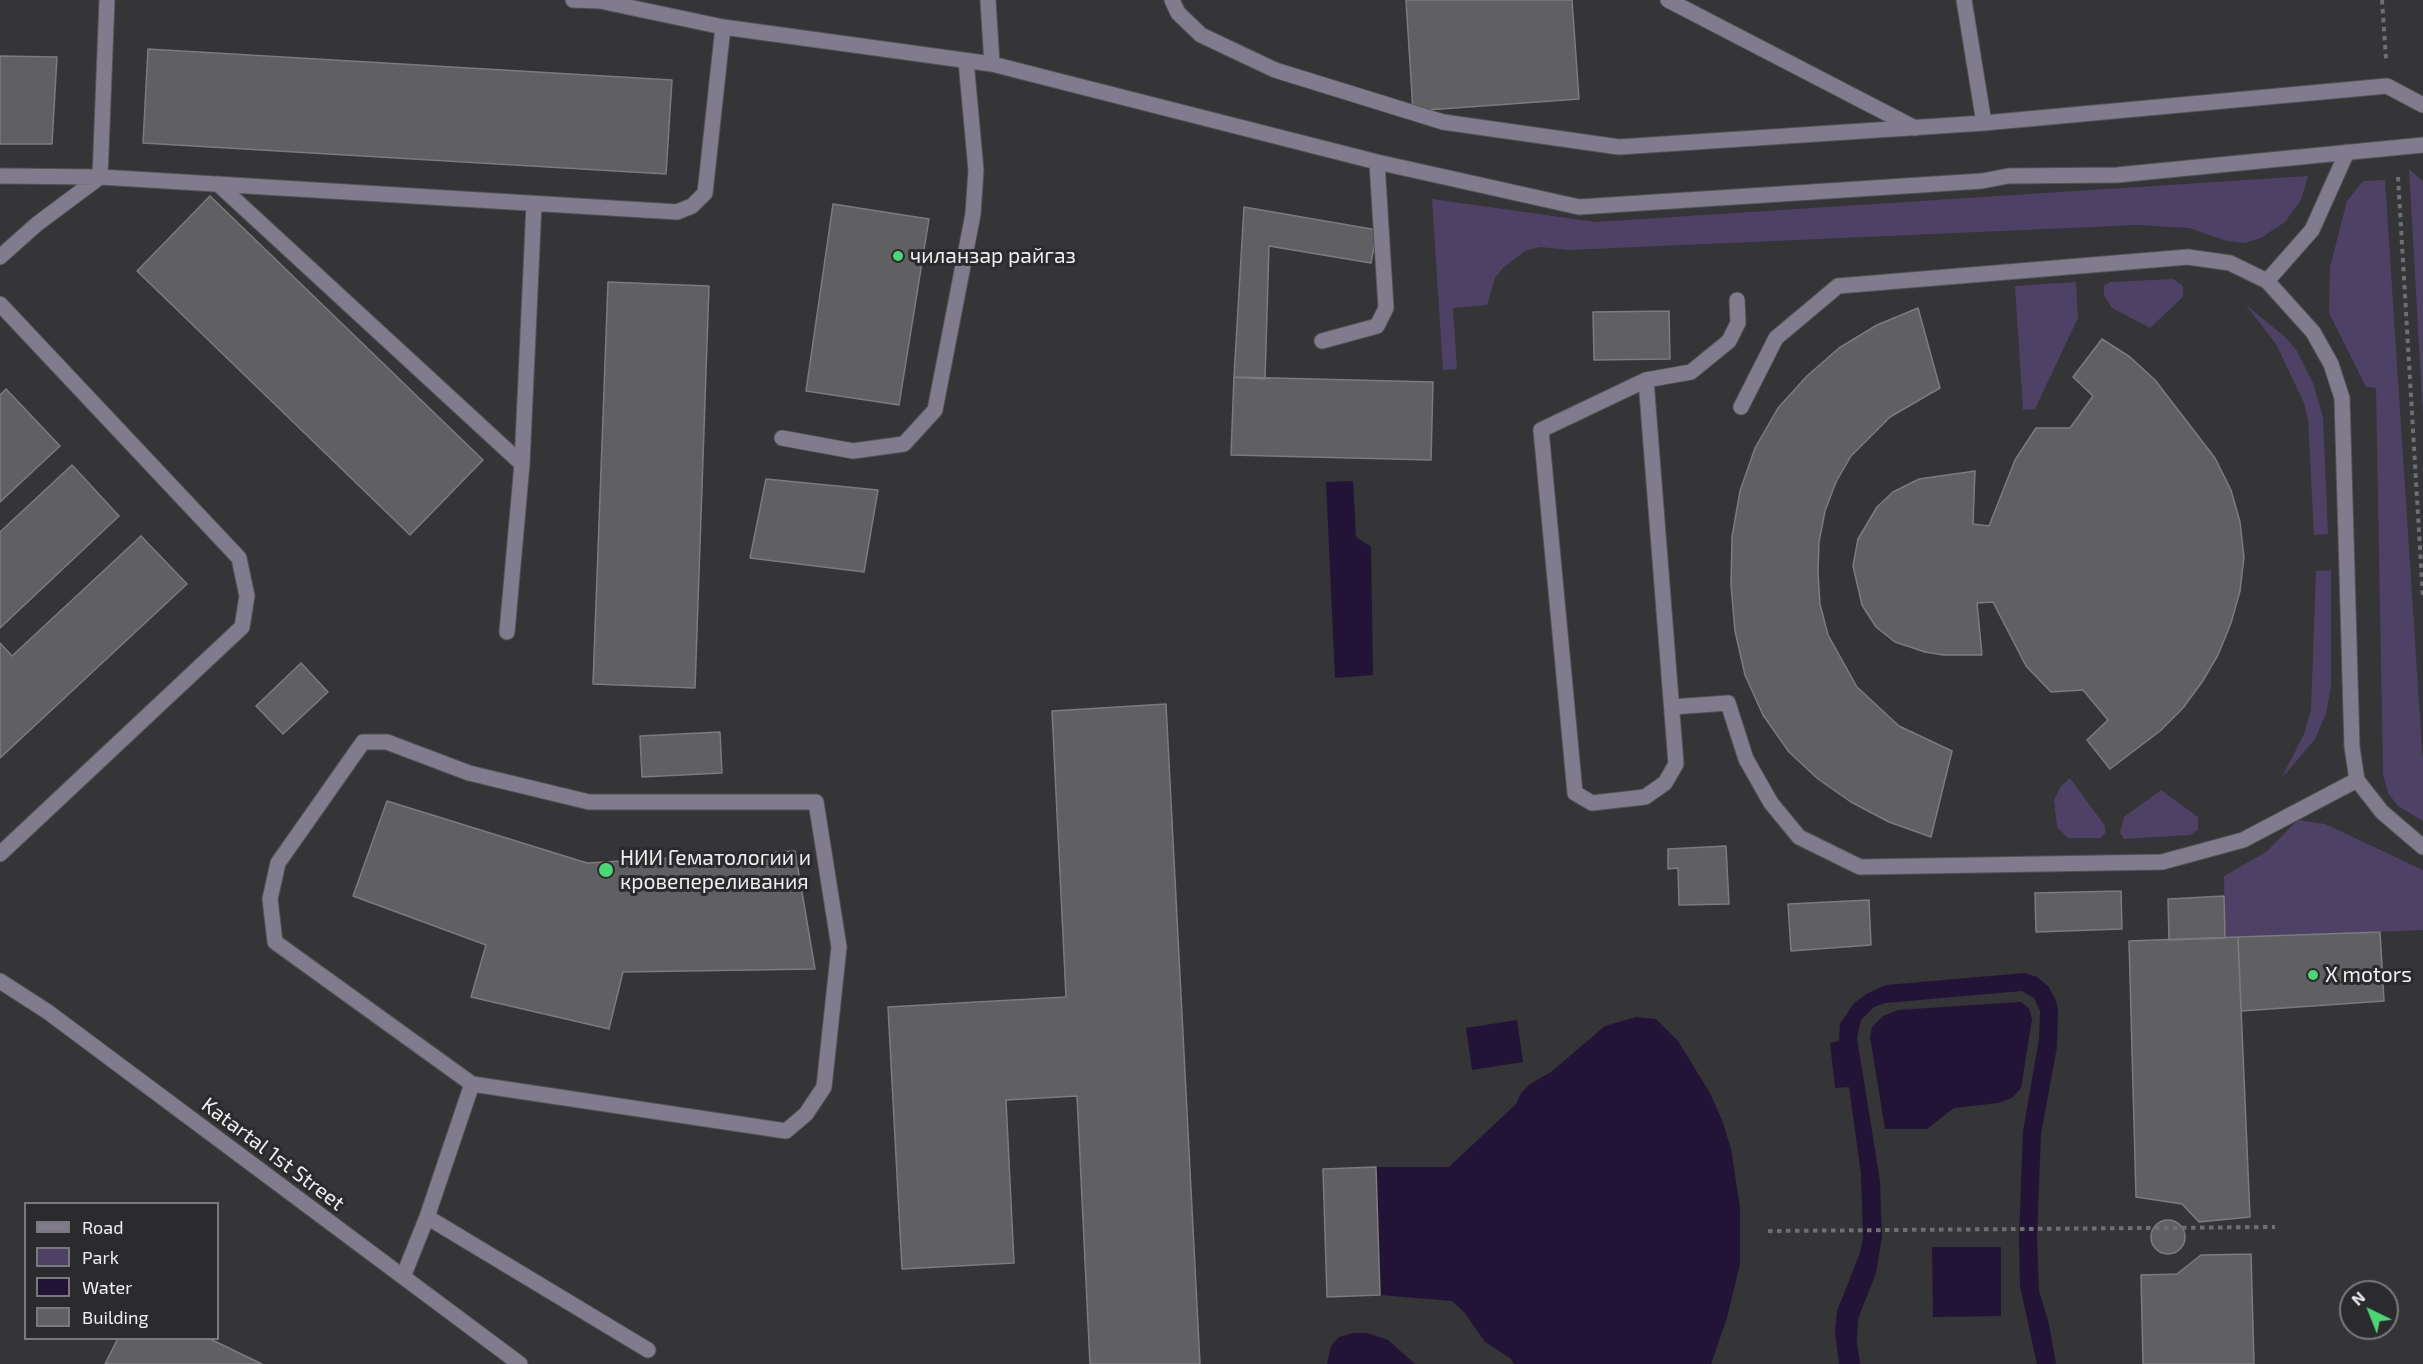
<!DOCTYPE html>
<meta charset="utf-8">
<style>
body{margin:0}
#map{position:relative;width:2423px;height:1364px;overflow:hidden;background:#353437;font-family:"Exo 2",sans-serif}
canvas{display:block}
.legend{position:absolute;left:24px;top:1202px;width:195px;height:138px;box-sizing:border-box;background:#2b2a2c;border:2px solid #7a797b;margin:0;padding:8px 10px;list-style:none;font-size:18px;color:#f0eff1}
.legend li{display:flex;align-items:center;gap:12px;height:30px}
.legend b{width:30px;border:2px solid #7a797b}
.north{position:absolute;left:2339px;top:1280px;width:60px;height:60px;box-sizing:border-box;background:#2b2a2c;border:2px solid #7a797b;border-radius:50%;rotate:317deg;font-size:16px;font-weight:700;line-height:24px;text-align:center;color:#f0eff1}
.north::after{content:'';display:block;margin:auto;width:21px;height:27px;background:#4cd676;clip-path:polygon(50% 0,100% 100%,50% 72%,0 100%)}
</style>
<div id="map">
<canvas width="2423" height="1364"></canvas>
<ul class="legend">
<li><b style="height:8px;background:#817b8e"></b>Road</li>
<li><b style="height:16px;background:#4e4166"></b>Park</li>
<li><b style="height:16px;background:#221437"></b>Water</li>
<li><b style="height:16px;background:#606062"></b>Building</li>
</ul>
<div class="north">N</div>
</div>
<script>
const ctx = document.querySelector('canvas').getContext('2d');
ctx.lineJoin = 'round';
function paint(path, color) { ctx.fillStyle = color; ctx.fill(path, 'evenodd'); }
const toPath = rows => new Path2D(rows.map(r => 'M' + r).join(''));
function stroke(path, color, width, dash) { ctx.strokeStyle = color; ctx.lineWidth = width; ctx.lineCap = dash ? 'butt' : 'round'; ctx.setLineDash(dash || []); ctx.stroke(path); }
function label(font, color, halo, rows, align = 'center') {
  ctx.font = font + ' "Exo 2",sans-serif'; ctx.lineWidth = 6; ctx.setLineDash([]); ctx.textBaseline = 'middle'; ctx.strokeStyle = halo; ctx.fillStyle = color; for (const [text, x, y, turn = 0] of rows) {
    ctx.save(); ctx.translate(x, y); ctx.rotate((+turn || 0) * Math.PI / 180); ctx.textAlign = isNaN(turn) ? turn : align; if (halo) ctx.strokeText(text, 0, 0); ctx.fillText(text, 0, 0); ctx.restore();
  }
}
const green = toPath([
 [2409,169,2423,181,2423,416],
 [2308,176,2301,200,2285,222,2261,238,2244,243,2227,241,2189,228,2138,225,1569,250,1540,247,1525,251,1504,267,1495,278,1487,305,1453,308,1457,369,1443,370,1432,199,1596,222],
 [2385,180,2423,763,2423,821,2398,806,2388,793,2383,775,2376,388,2366,387,2329,313,2330,267,2347,201,2363,181],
 [2173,279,2183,286,2183,297,2150,328,2112,308,2104,295,2104,286,2110,282],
 [2076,282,2078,318,2035,409,2023,410,2015,286],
 [2245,304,2285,337,2297,351,2313,383,2323,417,2328,534,2314,535,2308,419,2304,403,2276,344],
 [2331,570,2331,686,2326,714,2315,739,2281,779,2304,734,2311,710,2316,571],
 [2070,778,2105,826,2105,833,2101,838,2068,838,2057,827,2054,800,2061,786],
 [2161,790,2198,817,2198,830,2190,835,2124,839,2120,832,2124,817],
 [2298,820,2325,824,2423,870,2423,930,2225,938,2224,876,2266,852]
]);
const water = toPath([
 [1353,481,1356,537,1371,547,1373,675,1335,678,1326,482],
 [2025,973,2037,977,2048,986,2055,998,2058,1009,2057,1047,2041,1134,2037,1237,2039,1291,2049,1324,2056,1364,2037,1364,2020,1286,2019,1237,2023,1131,2039,1039,2040,1011,2034,998,2022,991,1885,1003,1874,1007,1861,1020,1857,1038,1880,1181,1882,1237,1876,1273,1858,1319,1857,1343,1860,1364,1839,1364,1835,1331,1837,1311,1860,1253,1863,1237,1861,1174,1849,1087,1835,1088,1830,1043,1839,1041,1840,1024,1854,1003,1868,993,1886,985],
 [2021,1002,2029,1008,2032,1019,2021,1088,2012,1098,1998,1103,1954,1108,1927,1129,1885,1129,1870,1037,1872,1027,1883,1016,1898,1010],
 [1636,1017,1656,1019,1678,1041,1710,1093,1722,1120,1731,1149,1740,1207,1740,1264,1727,1318,1711,1364,1514,1364,1510,1358,1485,1342,1464,1312,1452,1301,1380,1295,1376,1167,1449,1167,1516,1104,1521,1093,1530,1084,1551,1072,1605,1026],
 [1517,1020,1523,1062,1472,1070,1466,1028],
 [1932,1247,2001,1247,2001,1316,1933,1317],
 [1353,1333,1367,1333,1388,1340,1415,1364,1327,1364,1331,1346,1339,1337]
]);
const building = toPath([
 [1406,0,1572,0,1579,99,1413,111,1406,0],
 [148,49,672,80,666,174,143,143,148,49],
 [0,56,57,57,52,144,0,144,0,56],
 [210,196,483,460,410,535,137,271,210,196],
 [833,204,929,219,899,405,806,391,833,204],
 [1244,207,1377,230,1371,263,1269,246,1265,379,1234,377,1244,207],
 [608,282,709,286,695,688,593,684,608,282],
 [1918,308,1940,388,1890,417,1851,456,1836,482,1825,511,1819,542,1818,573,1820,604,1828,635,1857,687,1899,726,1952,751,1931,837,1889,822,1851,802,1818,779,1789,752,1763,715,1745,675,1735,631,1731,585,1732,537,1740,491,1755,448,1778,408,1807,376,1839,348,1877,325,1918,308],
 [1669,311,1670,359,1594,360,1593,312,1669,311],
 [2102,339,2130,357,2155,380,2215,458,2231,490,2240,522,2244,557,2240,591,2231,623,2218,655,2202,682,2183,708,2160,731,2110,769,2087,740,2108,720,2083,690,2051,692,2026,666,1993,602,1977,603,1982,655,1944,655,1925,652,1895,642,1876,627,1862,605,1853,566,1858,539,1877,507,1893,492,1919,479,1975,471,1973,524,1989,526,2015,460,2036,428,2070,428,2093,396,2073,377,2102,339],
 [1234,377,1433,382,1431,460,1231,455,1234,377],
 [6,389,60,446,0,502,0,395,6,389],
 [72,465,119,516,0,628,0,532,72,465],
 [766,479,878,490,864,572,750,558,766,479],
 [141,536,187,584,0,758,0,643,12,656,141,536],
 [301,663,328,692,283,734,256,706,301,663],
 [1166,704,1200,1364,1090,1364,1077,1096,1006,1100,1014,1263,902,1269,888,1007,1066,997,1052,711,1166,704],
 [720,732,722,773,642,777,640,736,720,732],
 [387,801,587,863,795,851,815,969,623,972,609,1029,471,997,486,945,353,896,387,801],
 [1726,846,1729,904,1679,905,1678,868,1668,869,1668,849,1726,846],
 [2121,891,2122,929,2036,932,2035,893,2121,891],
 [2224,896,2225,938,2169,940,2168,899,2224,896],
 [1869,900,1871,945,1791,951,1788,904,1869,900],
 [2380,932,2384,1001,2241,1011,2238,937,2380,932],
 [2238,937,2250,1217,2199,1222,2182,1204,2136,1197,2129,941,2238,937],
 [1376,1167,1380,1295,1327,1297,1323,1169,1376,1167],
 '2151 1237a17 17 0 1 1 34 0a17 17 0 1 1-34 0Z',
 [2251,1254,2254,1364,2143,1364,2141,1275,2177,1274,2201,1255,2251,1254],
 [118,1338,208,1338,262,1364,105,1364,118,1338]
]);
const path = toPath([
 [2382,0,2386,59],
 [2398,177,2423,599],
 [1768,1231,2275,1227]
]);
const minor = toPath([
 [573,0,600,1,723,27,992,64,1377,162,1579,207,1982,181,2008,176,2117,175,2423,145],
 [988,0,992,64],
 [1172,0,1178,13,1201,35,1275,70,1443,122,1619,147,1984,123,2387,86,2423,105],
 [1668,0,1915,128],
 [1964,0,1984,123],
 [0,176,100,177,677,212,692,206,705,193,723,27],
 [218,184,522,464],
 [0,257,37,224,100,177,107,0],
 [2267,281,2312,230,2347,152],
 [0,304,239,558,247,596,242,627,0,854],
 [1322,341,1377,326,1386,308,1377,162],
 [1646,380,1676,764,1665,783,1645,797,1592,803,1575,793,1541,430,1646,380,1691,372,1729,341,1738,323,1737,300],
 [1741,407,1776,338,1838,286,2188,257,2230,263,2267,281,2313,332,2331,364,2342,398,2352,747,2357,780,2382,812,2423,847],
 [782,438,853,451,904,444,935,410,973,214,976,170,966,61],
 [507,632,522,464,534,204],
 [1672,707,1728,703,1746,759,1771,803,1799,837,1860,867,2162,862,2243,840,2357,780],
 [0,981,48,1012,520,1364],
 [427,1217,648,1350],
 [403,1277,427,1217,472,1084,786,1131,806,1114,824,1087,839,947,816,802,589,802,469,773,387,742,363,742,278,863,270,899,275,942,472,1084]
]);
const markers = [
 [898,256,6,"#4cd676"],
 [606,870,8,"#4cd676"],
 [2313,975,6,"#4cd676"]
];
const poiNames = [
 ["чиланзар райгаз",910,256],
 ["НИИ Гематологии и",620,858],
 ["кровепереливания",620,882],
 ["X motors",2325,975]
];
const streetNames = [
 ["Katartal 1st Street",273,1154,37]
];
paint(green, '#4e4166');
paint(water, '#221437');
paint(building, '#606062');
stroke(building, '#7c7b7e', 1.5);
stroke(minor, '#535255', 17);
stroke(path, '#6f6e71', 4, [4.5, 4.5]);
stroke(minor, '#817b8e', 15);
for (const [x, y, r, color] of markers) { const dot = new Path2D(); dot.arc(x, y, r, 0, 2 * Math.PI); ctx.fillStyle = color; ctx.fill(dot); stroke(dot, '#2b2a2c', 2); }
label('21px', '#f0eff1', '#2b2a2c', poiNames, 'left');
label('21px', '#f0eff1', '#2b2a2c', streetNames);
</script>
